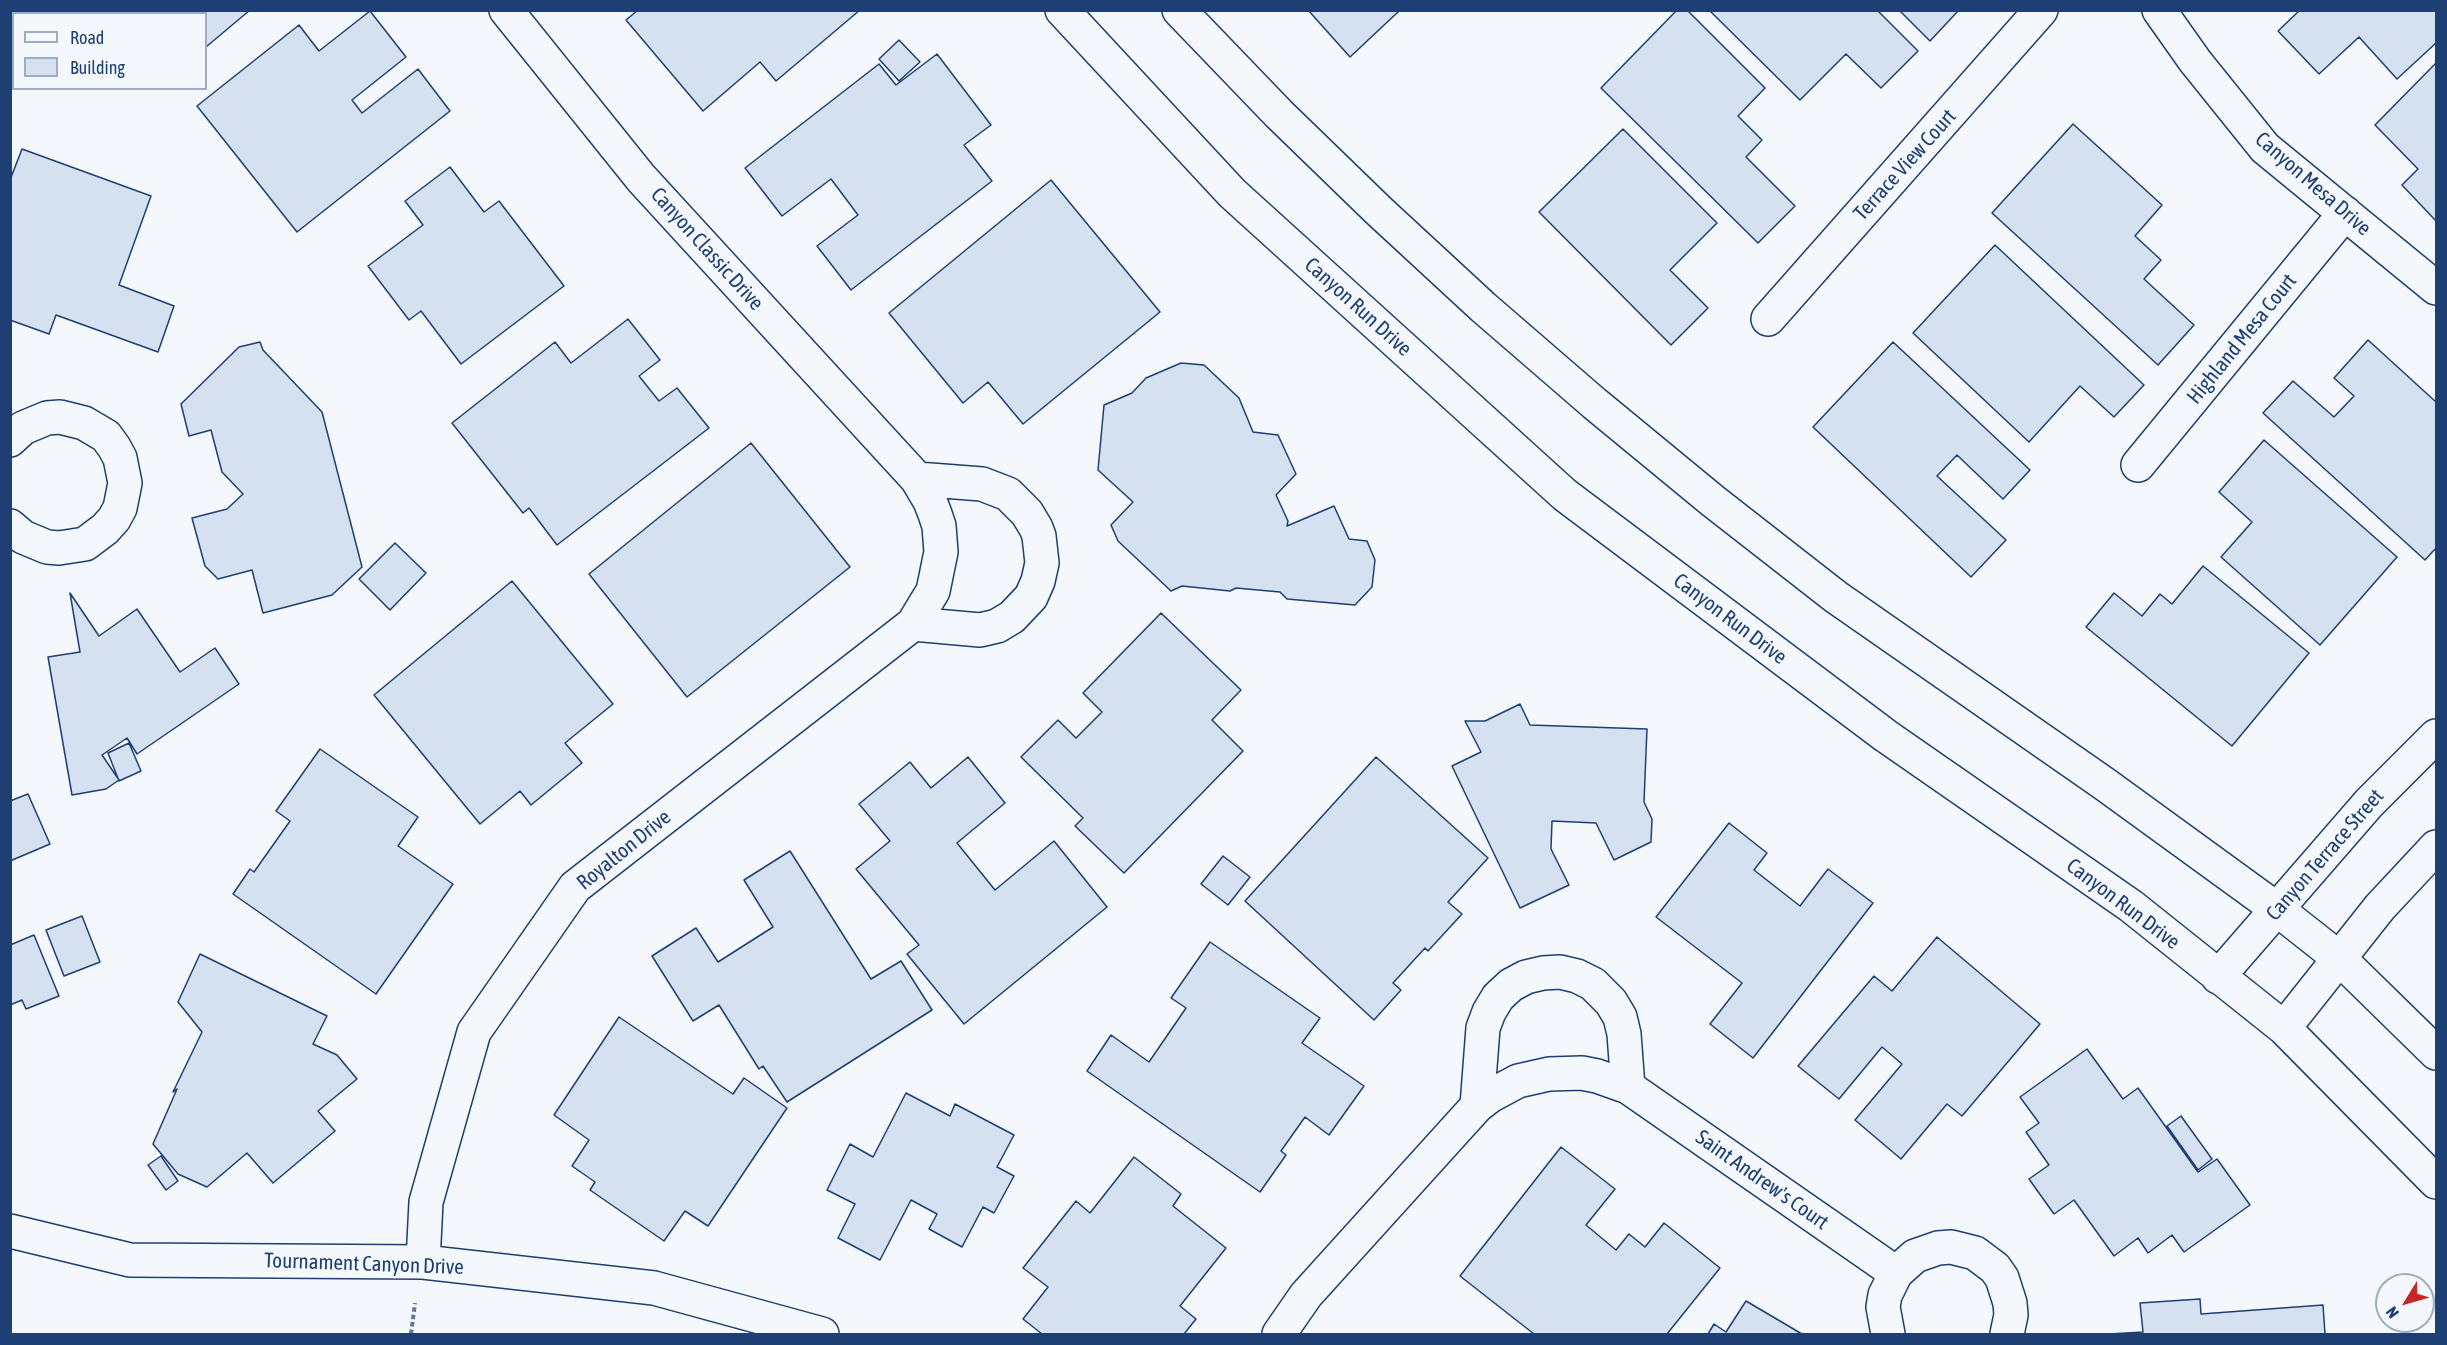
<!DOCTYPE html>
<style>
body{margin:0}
#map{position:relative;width:2447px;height:1345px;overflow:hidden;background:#f4f7fb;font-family:"Asap Condensed",sans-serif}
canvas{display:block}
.frame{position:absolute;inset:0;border:12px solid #1d3f73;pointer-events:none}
.legend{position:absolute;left:12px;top:12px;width:195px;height:78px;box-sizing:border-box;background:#f4f7fb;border:2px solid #9eadc5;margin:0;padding:8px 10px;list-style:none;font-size:18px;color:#1d3f73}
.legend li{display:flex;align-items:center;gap:12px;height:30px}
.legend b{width:30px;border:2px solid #9eadc5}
.north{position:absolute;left:2375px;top:1273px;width:60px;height:60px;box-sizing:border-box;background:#f4f7fb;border:2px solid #9eadc5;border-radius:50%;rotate:233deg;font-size:16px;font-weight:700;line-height:24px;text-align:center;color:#1d3f73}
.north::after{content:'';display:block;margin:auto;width:21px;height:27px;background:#c62828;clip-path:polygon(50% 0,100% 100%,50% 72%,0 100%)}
</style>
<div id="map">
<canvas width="2447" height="1345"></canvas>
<div class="frame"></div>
<ul class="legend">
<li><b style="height:8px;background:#f4f7fb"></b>Road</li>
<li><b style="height:16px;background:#d5e0f0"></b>Building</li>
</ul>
<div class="north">N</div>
</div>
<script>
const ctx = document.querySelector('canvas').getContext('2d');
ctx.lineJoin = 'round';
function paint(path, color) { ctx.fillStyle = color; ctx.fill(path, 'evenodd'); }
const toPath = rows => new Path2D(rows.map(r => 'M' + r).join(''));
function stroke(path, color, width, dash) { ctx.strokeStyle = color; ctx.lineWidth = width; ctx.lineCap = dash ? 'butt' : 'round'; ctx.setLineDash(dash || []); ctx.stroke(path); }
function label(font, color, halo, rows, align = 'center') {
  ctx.font = font + ' "Asap Condensed",sans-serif'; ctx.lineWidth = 4.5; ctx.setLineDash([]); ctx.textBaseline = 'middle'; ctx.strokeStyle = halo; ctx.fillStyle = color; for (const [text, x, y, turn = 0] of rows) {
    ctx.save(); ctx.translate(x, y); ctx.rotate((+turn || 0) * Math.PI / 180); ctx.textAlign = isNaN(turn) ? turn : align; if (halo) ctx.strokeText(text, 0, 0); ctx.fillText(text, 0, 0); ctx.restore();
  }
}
const building = toPath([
 [10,10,18,10,17,14,14,14,12,37,10,10],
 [85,10,250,10,206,47,206,14,86,14,85,10],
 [638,10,860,10,776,81,760,62,703,111,626,20,638,10],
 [1308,10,1396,10,1398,12,1350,57,1308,10],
 [1677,10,1687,10,1765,88,1738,116,1762,140,1746,157,1795,206,1758,243,1601,88,1677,10],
 [1709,10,1877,10,1918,51,1881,88,1846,54,1800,100,1709,10],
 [1899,10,1959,10,1930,41,1899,10],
 [2300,10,2436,10,2436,43,2397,79,2359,37,2319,74,2278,31,2300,10],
 [370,11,406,57,352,100,362,113,418,69,450,111,297,232,197,106,299,25,319,51,370,11],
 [899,40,920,62,899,81,879,59,899,40],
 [937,54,991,125,964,145,992,181,851,290,817,246,858,215,831,179,782,216,745,168,879,64,896,85,937,54],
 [2436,63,2436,221,2402,185,2418,169,2375,125,2436,63],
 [2073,124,2162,205,2135,236,2161,260,2144,279,2194,325,2158,365,1992,213,2073,124],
 [1623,129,1717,223,1670,270,1708,308,1671,345,1539,212,1623,129],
 [22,149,151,196,119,285,174,306,158,352,56,315,49,334,10,320,10,180,22,149],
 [450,167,484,212,499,201,564,286,461,364,421,311,409,320,368,266,423,225,405,201,450,167],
 [1051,180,1160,312,1023,424,988,382,963,403,889,313,1051,180],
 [1995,245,2144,385,2114,417,2080,386,2029,442,1913,333,1995,245],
 [628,319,660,360,639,376,659,401,677,388,709,428,557,545,529,508,523,513,452,423,555,342,571,363,628,319],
 [2368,340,2436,402,2436,548,2425,560,2263,413,2293,381,2334,417,2354,396,2334,378,2368,340],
 [260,342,263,350,322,412,362,567,332,595,263,613,252,570,218,579,205,566,192,518,227,509,243,494,222,472,211,430,189,436,181,404,239,347,260,342],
 [1893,342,2030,470,2003,499,1957,455,1937,476,2006,540,1971,577,1813,427,1893,342],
 [1181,363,1204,365,1239,398,1253,432,1278,435,1296,474,1276,495,1288,521,1287,526,1334,506,1349,539,1367,541,1375,560,1372,587,1355,605,1287,599,1280,592,1236,588,1230,591,1182,586,1171,591,1118,541,1111,525,1133,502,1098,470,1104,405,1132,393,1146,378,1181,363],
 [2264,440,2397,557,2320,645,2221,557,2252,522,2219,492,2264,440],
 [751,443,850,567,687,697,589,574,751,443],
 [395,543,426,573,390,610,359,579,395,543],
 [2203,566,2309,653,2232,746,2086,627,2114,593,2142,616,2160,594,2172,604,2203,566],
 [512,581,613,704,565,743,582,763,531,805,520,791,480,824,374,695,512,581],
 [70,593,99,636,137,609,180,672,215,648,239,684,137,754,127,738,102,755,119,780,106,789,72,795,48,657,80,652,70,593],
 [1161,613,1241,690,1212,720,1243,751,1124,873,1075,826,1083,818,1021,757,1058,720,1076,738,1102,712,1083,693,1161,613],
 [1520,704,1530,725,1647,729,1644,802,1652,819,1651,842,1614,860,1596,823,1552,821,1551,849,1569,885,1520,908,1452,766,1481,752,1465,721,1485,721,1520,704],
 [129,743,141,771,119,781,108,753,129,743],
 [320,749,418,817,398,846,453,884,376,994,233,894,250,869,254,872,290,821,276,811,320,749],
 [968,757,1005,803,957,843,995,890,1054,841,1107,907,964,1024,907,954,919,945,856,869,890,841,859,804,910,762,931,788,968,757],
 [1376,757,1488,858,1448,902,1462,914,1428,951,1425,948,1393,983,1401,990,1374,1020,1245,901,1376,757],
 [28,794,50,844,10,861,10,801,28,794],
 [1729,823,1767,853,1754,870,1800,906,1828,869,1873,903,1753,1058,1710,1024,1742,983,1656,917,1729,823],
 [790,851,871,979,901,961,932,1010,787,1102,763,1066,759,1069,719,1005,693,1021,652,956,696,928,718,962,773,927,744,880,790,851],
 [1223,856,1250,877,1228,905,1201,884,1223,856],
 [82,916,100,962,64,976,46,930,82,916],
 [34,935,59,996,26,1009,22,1000,10,1005,10,945,34,935],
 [1937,937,2040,1024,1962,1116,1947,1104,1901,1159,1855,1120,1902,1064,1882,1047,1839,1099,1798,1066,1874,976,1892,991,1937,937],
 [1210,942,1320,1018,1302,1043,1364,1086,1329,1135,1305,1117,1281,1151,1286,1155,1260,1192,1087,1071,1111,1035,1149,1062,1186,1008,1171,998,1210,942],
 [200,954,327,1016,313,1044,337,1055,357,1079,318,1111,335,1131,273,1183,247,1153,207,1187,178,1174,153,1144,177,1089,173,1092,202,1032,178,1002,200,954],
 [619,1017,733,1094,744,1078,787,1108,708,1226,685,1211,664,1241,590,1190,595,1182,572,1166,589,1140,554,1115,619,1017],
 [2087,1049,2123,1099,2138,1088,2198,1172,2217,1159,2250,1205,2184,1252,2172,1235,2148,1253,2138,1238,2114,1256,2074,1200,2054,1214,2029,1179,2049,1165,2026,1132,2039,1123,2020,1097,2087,1049],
 [906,1093,950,1116,955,1104,1014,1135,997,1167,1014,1176,994,1213,983,1207,962,1247,929,1229,937,1214,911,1200,880,1260,838,1238,855,1204,827,1190,850,1144,873,1157,906,1093],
 [2181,1116,2212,1159,2198,1170,2167,1126,2181,1116],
 [1561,1147,1615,1189,1586,1225,1616,1250,1629,1234,1645,1247,1664,1223,1720,1268,1667,1334,1534,1334,1460,1276,1561,1147],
 [161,1156,178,1181,166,1190,148,1165,161,1156],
 [1134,1157,1181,1194,1173,1206,1226,1248,1180,1306,1196,1319,1184,1334,1042,1334,1023,1319,1048,1287,1023,1268,1076,1201,1090,1213,1134,1157],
 [2200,1299,2201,1314,2323,1305,2325,1334,2109,1334,2143,1332,2140,1303,2200,1299],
 [1746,1301,1802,1334,1708,1334,1714,1324,1726,1332,1746,1301]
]);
const path = toPath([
 [411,1334,415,1303]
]);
const minor = toPath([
 [1062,10,1232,193,1565,495,1886,736,2131,906,2284,1028,2436,1182],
 [1179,10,1279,114,1378,210,1483,307,1594,403,1713,501,1836,597,2106,785,2278,910,2340,959,2436,1053],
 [2159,10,2195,61,2265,148,2436,288],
 [1768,319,2041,10],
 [10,440,23,428,47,418,60,417,84,423,106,436,114,447,120,458,125,483,120,508,114,519,105,529,85,544,59,548,47,547,23,537,10,526],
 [2138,465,2345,213],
 [913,624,980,630,997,626,1012,617,1031,597,1038,581,1042,563,1039,536,1036,528,1027,513,1008,494,982,484,917,479],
 [2218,977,2369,803,2436,736],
 [2284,1028,2380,907,2436,847],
 [1477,1106,1483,1028,1489,1012,1498,997,1511,985,1526,977,1543,973,1560,972,1577,976,1593,984,1611,1002,1620,1017,1624,1034,1628,1087],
 [10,1231,130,1260,423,1262,654,1288,822,1334],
 [423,1262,426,1202,474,1032,575,887,913,624,933,591,941,552,939,526,935,514,930,501,917,479,641,178,506,10],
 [1279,1334,1306,1295,1477,1106,1490,1096,1518,1081,1549,1074,1582,1073,1597,1076,1628,1087,1896,1273],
 [1888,1334,1883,1307,1885,1295,1896,1273,1915,1256,1938,1248,1951,1247,1975,1253,1995,1268,2002,1278,2010,1303,2011,1315,2007,1334]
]);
const streetNames = [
 ["Terrace View Court",1905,165,-48],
 ["Canyon Mesa Drive",2313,184,41],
 ["Canyon Classic Drive",707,249,48],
 ["Canyon Run Drive",1358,307,42],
 ["Highland Mesa Court",2242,339,-51],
 ["Canyon Run Drive",1730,619,37],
 ["Royalton Drive",624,850,-39],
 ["Canyon Terrace Street",2325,855,-49],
 ["Canyon Run Drive",2123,904,37],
 ["Saint Andrew's Court",1762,1180,35],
 ["Tournament Canyon Drive",364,1264,2]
];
paint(building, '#d5e0f0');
stroke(building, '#1d3f73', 1.5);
stroke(minor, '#1d3f73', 36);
stroke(path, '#5e769c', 4, [4.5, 3]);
stroke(minor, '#f4f7fb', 33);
label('21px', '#1d3f73', '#f4f7fb', streetNames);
</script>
